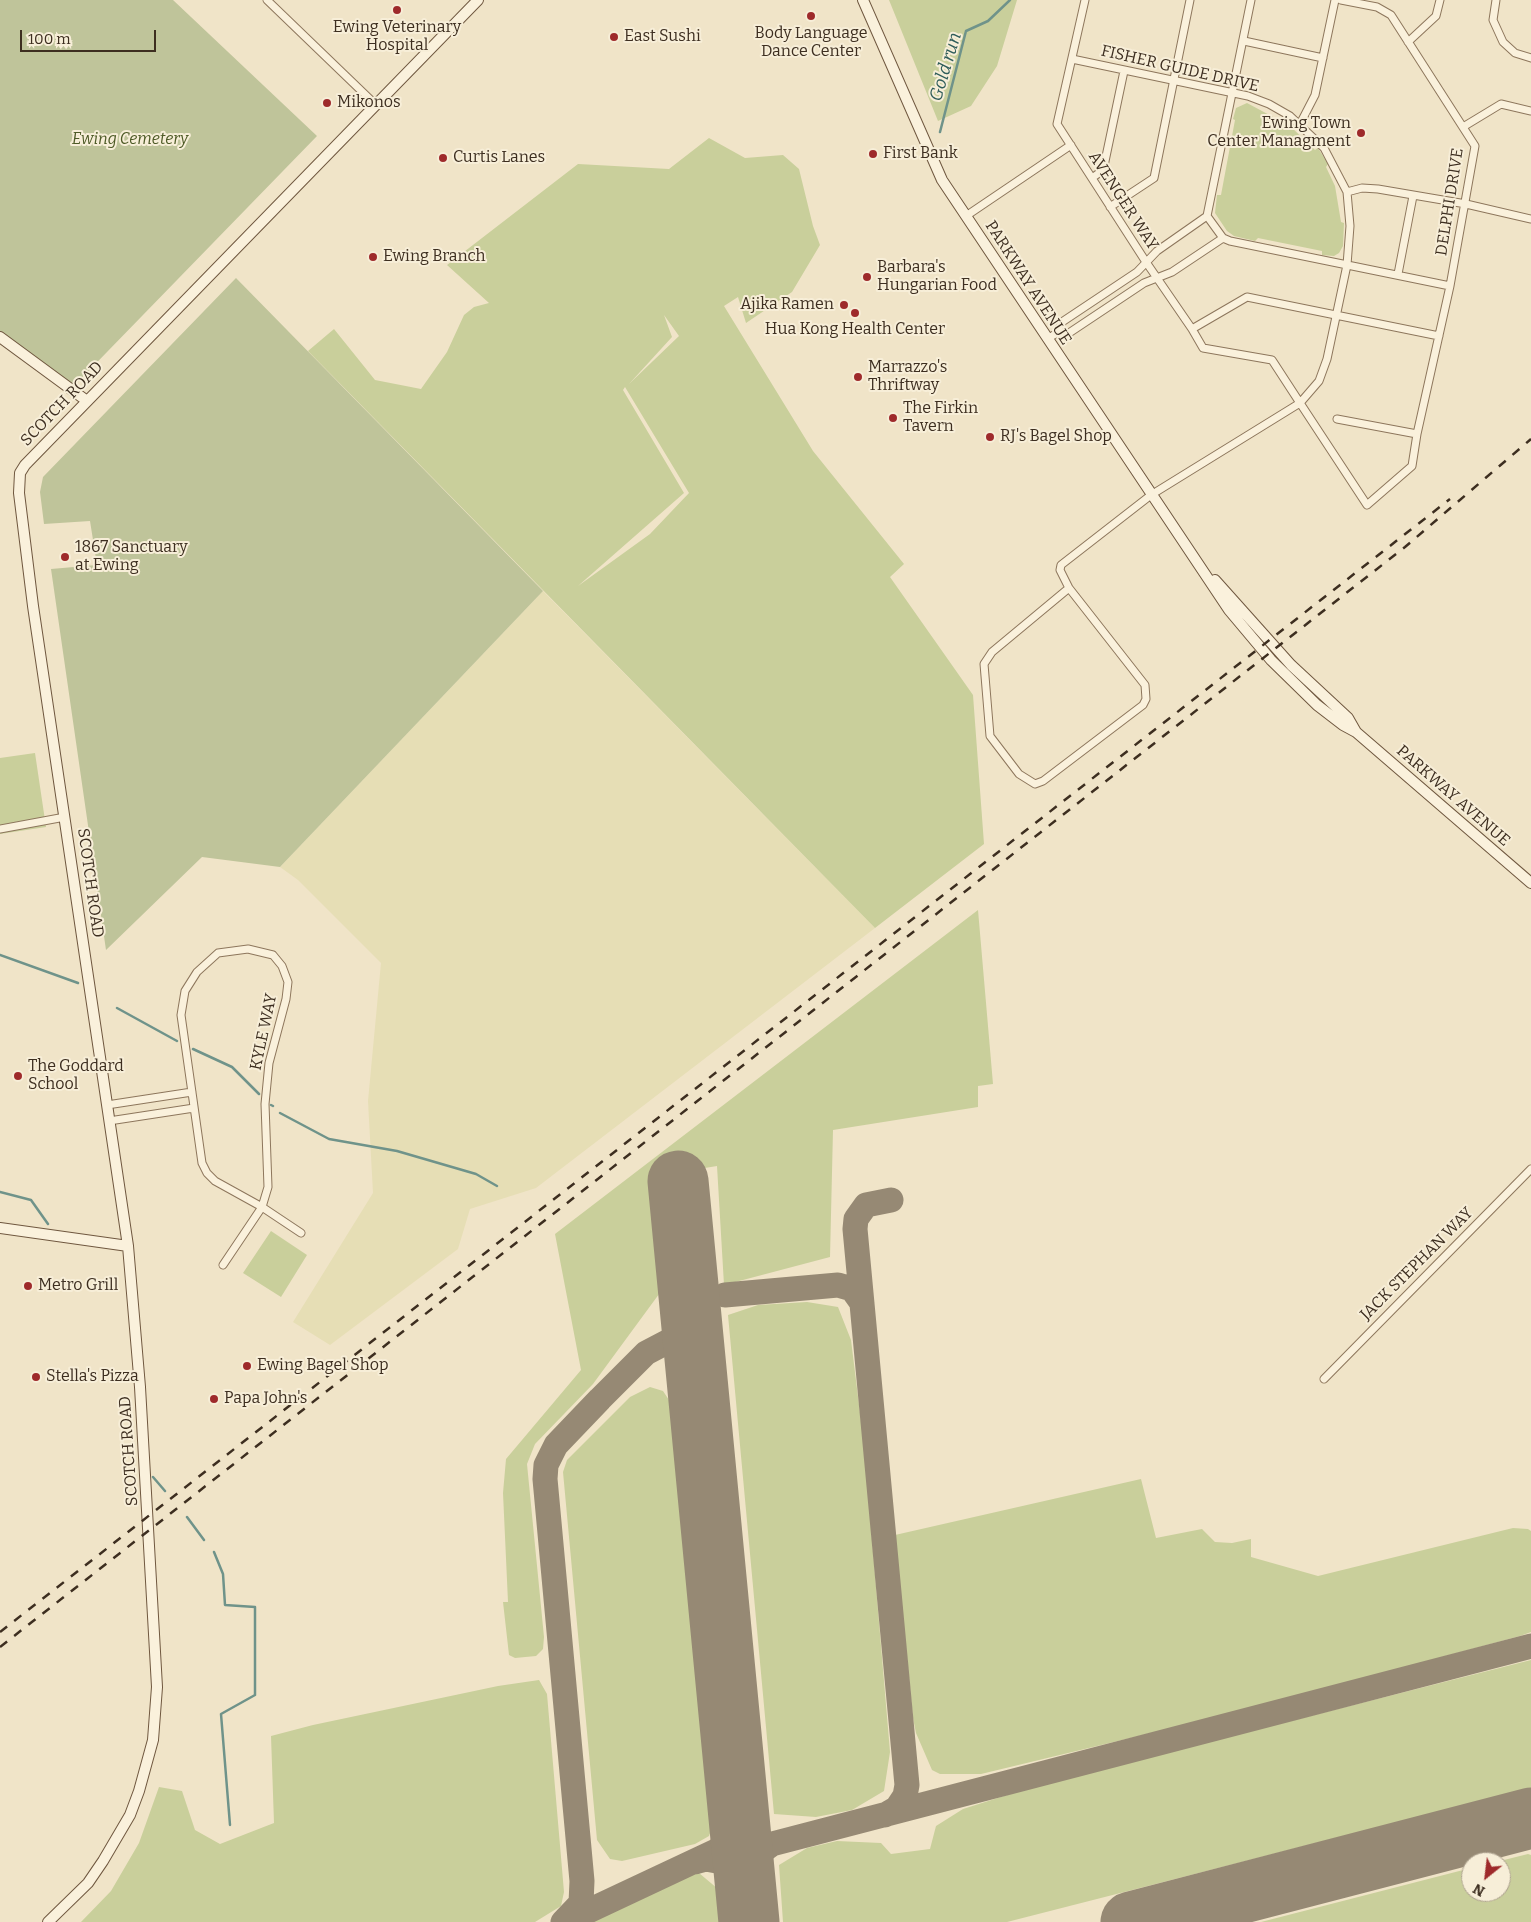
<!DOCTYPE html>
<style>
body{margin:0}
#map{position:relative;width:1531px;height:1922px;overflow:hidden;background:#f0e4c8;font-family:Bitter,serif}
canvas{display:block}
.north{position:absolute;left:1461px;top:1852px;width:50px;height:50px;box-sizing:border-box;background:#f7eed8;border:1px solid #ada18e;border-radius:50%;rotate:209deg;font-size:14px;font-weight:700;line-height:20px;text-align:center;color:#3d2e20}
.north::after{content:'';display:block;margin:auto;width:18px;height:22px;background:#9e2a2b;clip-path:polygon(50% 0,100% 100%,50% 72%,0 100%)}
.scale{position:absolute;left:20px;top:30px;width:136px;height:22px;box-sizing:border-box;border:2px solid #3d2e20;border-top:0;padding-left:6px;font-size:15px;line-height:18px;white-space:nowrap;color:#3d2e20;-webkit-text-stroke:4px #f7eed8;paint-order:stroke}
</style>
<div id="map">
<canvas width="1531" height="1922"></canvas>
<div class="north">N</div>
<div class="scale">100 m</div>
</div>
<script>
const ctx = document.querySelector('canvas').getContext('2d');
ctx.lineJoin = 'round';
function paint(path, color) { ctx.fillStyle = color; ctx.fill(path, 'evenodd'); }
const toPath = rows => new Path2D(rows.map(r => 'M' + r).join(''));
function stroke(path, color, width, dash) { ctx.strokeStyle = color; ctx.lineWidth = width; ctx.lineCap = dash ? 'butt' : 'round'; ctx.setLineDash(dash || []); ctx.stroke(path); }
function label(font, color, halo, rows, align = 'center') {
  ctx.font = font + ' Bitter,serif'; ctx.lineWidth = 4; ctx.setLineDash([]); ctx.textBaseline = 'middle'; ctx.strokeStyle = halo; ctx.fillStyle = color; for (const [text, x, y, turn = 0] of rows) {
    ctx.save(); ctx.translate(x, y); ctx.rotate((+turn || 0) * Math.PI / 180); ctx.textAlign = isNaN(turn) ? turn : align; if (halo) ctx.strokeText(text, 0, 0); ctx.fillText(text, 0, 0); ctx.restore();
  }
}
const farmland = toPath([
 [543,591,875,928,536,1188,470,1209,458,1249,330,1345,293,1322,373,1193,368,1101,381,963,298,880,280,867]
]);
const green = toPath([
 [889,0,1017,0,997,66,971,106,938,121],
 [1247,103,1290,126,1315,150,1318,148,1328,164,1326,167,1335,186,1341,222,1344,223,1343,246,1339,253,1334,256,1322,255,1322,251,1258,238,1255,241,1234,236,1227,231,1215,213,1217,195,1221,195,1235,120,1233,119,1236,108],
 [709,138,745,158,783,155,799,169,813,226,820,245,792,292,746,323,738,297,724,306,813,451,904,564,890,577,973,695,984,844,875,928,308,351,334,329,375,380,421,389,447,352,464,315,474,307,489,303,447,265,578,164,669,169],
 [664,315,679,336,629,384,672,337],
 [625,387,689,493,650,534,578,586,684,493,623,390],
 [35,753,46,827,0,834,0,758],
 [978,910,993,1084,978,1086,978,1107,833,1130,830,1257,724,1285,717,1166,650,1177,662,1290,593,1384,535,1444,527,1464,544,1637,543,1649,536,1656,515,1658,509,1655,503,1602,508,1602,503,1493,506,1459,581,1370,555,1234],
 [271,1231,307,1255,281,1297,243,1273],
 [807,1302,838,1307,851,1340,864,1445,890,1752,884,1791,852,1810,816,1817,774,1814,728,1315,758,1305],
 [650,1387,663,1391,673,1406,712,1827,709,1836,695,1844,622,1861,610,1859,597,1840,563,1472,567,1460,630,1397],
 [1141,1479,1156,1538,1202,1529,1215,1542,1232,1543,1251,1539,1251,1557,1318,1576,1513,1528,1528,1529,1531,1531,1531,1632,1520,1636,1234,1713,981,1774,940,1774,932,1770,916,1733,913,1718,895,1535],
 [1531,1660,1531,1788,1007,1922,783,1922,779,1865,807,1848,837,1841,881,1843,891,1854,930,1849,936,1826,963,1809,1042,1784],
 [539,1680,547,1694,564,1892,561,1906,535,1922,81,1922,111,1891,139,1843,159,1787,182,1791,195,1830,220,1844,274,1823,271,1736,313,1725,498,1686],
 [1528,1854,1531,1855,1531,1922,1261,1922,1471,1868,1471,1892,1501,1892,1501,1862,1496,1862],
 [699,1873,718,1889,722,1922,590,1922,689,1875]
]);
const cemetery = toPath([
 [0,0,173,0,317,136,72,388,0,334],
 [236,278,543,591,280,867,202,857,106,950,51,569,97,565,90,521,44,524,40,492,43,477]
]);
const stream = toPath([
 [940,132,966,31,988,21,1010,0],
 [0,955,78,983],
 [117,1008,177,1041],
 [193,1049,232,1067,259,1094],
 [271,1105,273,1106],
 [280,1113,329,1139,397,1151,476,1174,497,1186],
 [0,1192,31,1200,48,1224],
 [153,1477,165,1491],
 [187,1517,204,1540],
 [214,1552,223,1574,225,1605,255,1607,255,1695,221,1714,230,1825]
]);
const taxiway = toPath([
 [725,1295,838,1285,852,1289,862,1303],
 [736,1780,746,1817],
 [885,1815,897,1808,905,1796,907,1785,855,1229,856,1219,866,1205,891,1200],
 [1501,1826,1531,1828],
 [695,1862,706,1859,722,1862,738,1872,745,1883,747,1899],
 [745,1878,757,1855,772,1844,1531,1646],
 [567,1921,716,1851,730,1842,738,1829,740,1819,738,1802],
 [563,1922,581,1903,582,1881,545,1479,546,1465,556,1445,600,1399,646,1353,667,1342]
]);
const runway = toPath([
 [678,1181,749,1922],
 [1131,1922,1531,1818]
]);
const street = toPath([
 [267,0,376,105],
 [1085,0,1057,124,1146,262,1192,329,1247,297,1439,336],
 [1251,0,1207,216,1223,238,1230,241,1450,286],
 [1496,0,1493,20,1503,42,1515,53,1531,58],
 [1244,41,1323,58],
 [1408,42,1436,16,1440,0],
 [1072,59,1248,96,1269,104,1290,116,1324,148,1347,192,1350,226,1347,265,1327,359,1319,381,1300,403,1367,505,1412,466,1417,434,1450,286,1475,146,1391,15,1377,7,1341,0],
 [1300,124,1315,95,1335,0],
 [1463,127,1501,104,1531,111],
 [1092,178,1099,173,1104,166,1124,71],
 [1347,192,1362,188,1378,189,1466,204,1531,219],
 [1110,207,1154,178,1190,0],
 [966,216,1071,145],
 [1398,274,1413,196],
 [1057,333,1062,322,1137,272,1157,251,1207,216],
 [1047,339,1057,333,1069,333,1144,283,1172,272,1223,238],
 [1337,419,1417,434],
 [1069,588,992,652,984,664,990,736,1019,774,1035,784,1043,781,1143,705,1146,699,1145,685,1069,588,1060,570,1061,565,1151,495,1300,403,1272,360,1203,348,1192,329],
 [0,829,65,817],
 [107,1105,192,1092],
 [109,1121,194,1108],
 [223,1265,262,1207,268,1187,265,1104,269,1063,286,999,288,982,282,966,273,955,248,949,218,953,197,972,185,991,181,1015,202,1163,207,1173,215,1181,262,1207,301,1233],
 [1324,1379,1531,1169]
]);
const secondary = toPath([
 [863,0,942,180,1229,610,1271,660,1317,705,1343,725,1356,732,1531,883],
 [0,337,87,401],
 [1215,580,1291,665,1348,718,1356,732],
 [0,1228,128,1246],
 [48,1922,88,1883,103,1861,130,1815,139,1791,153,1740,157,1687,140,1387,128,1246,33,606,19,493,20,473,25,465,478,0]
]);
const rail = toPath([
 [0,1632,1450,499],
 [0,1647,1405,547,1531,439]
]);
const markers = [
 [397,10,5,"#9e2a2b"],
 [811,16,5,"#9e2a2b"],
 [614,37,5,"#9e2a2b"],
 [327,103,5,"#9e2a2b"],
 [1361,133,5,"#9e2a2b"],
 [873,154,5,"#9e2a2b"],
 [443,158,5,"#9e2a2b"],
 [373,257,5,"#9e2a2b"],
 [867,277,5,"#9e2a2b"],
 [844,305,5,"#9e2a2b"],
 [855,313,5,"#9e2a2b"],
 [858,377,5,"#9e2a2b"],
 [893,418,5,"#9e2a2b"],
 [990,437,5,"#9e2a2b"],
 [65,557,5,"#9e2a2b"],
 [18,1076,5,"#9e2a2b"],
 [28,1286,5,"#9e2a2b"],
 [247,1366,5,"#9e2a2b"],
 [36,1377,5,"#9e2a2b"],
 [214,1399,5,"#9e2a2b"]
];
const poiNames = [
 ["Ewing Veterinary",397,28,"center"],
 ["Hospital",397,46,"center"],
 ["Body Language",811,34,"center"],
 ["Dance Center",811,52,"center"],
 ["East Sushi",624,37],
 ["Mikonos",337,103],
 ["Ewing Town",1351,124,"right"],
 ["Center Managment",1351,142,"right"],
 ["First Bank",883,154],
 ["Curtis Lanes",453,158],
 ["Ewing Branch",383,257],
 ["Barbara's",877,268],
 ["Hungarian Food",877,286],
 ["Ajika Ramen",834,305,"right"],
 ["Hua Kong Health Center",855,330,"center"],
 ["Marrazzo's",868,368],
 ["Thriftway",868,386],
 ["The Firkin",903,409],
 ["Tavern",903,427],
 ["RJ's Bagel Shop",1000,437],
 ["1867 Sanctuary",75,548],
 ["at Ewing",75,566],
 ["The Goddard",28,1067],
 ["School",28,1085],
 ["Metro Grill",38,1286],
 ["Ewing Bagel Shop",257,1366],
 ["Stella's Pizza",46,1377],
 ["Papa John's",224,1399]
];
const streetNames = [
 ["FISHER GUIDE DRIVE",1180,69,13],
 ["AVENGER WAY",1123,201,57],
 ["DELPHI DRIVE",1450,202,-81],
 ["PARKWAY AVENUE",1028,283,57],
 ["SCOTCH ROAD",62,404,-46],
 ["PARKWAY AVENUE",1453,796,41],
 ["SCOTCH ROAD",90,883,82],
 ["KYLE WAY",264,1032,-78],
 ["JACK STEPHAN WAY",1417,1264,-45],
 ["SCOTCH ROAD",129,1451,-94]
];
const parkNames = [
 ["Ewing Cemetery",130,140]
];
const waterNames = [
 ["Gold run",946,67,-73]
];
paint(farmland, '#e6deb5');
paint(green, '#c9cf9b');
paint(cemetery, '#bfc49a');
stroke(stream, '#6f938a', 2.5);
stroke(taxiway, '#968974', 25);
stroke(runway, '#968974', 61);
stroke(street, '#8d765c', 9);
stroke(secondary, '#6f573f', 12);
stroke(street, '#faf1dc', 7);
stroke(secondary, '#faf1dc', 10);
stroke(rail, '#3d2e20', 2.5, [9, 9]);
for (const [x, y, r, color] of markers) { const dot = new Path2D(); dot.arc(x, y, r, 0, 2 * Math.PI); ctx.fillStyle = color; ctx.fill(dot); stroke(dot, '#f7eed8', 2); }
label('16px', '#3d2e20', '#f7eed8', poiNames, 'left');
label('16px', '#3d2e20', '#f7eed8', streetNames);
label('italic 16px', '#4d5a26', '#f7eed8', parkNames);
label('italic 18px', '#2f5d5a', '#f7eed8', waterNames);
</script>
